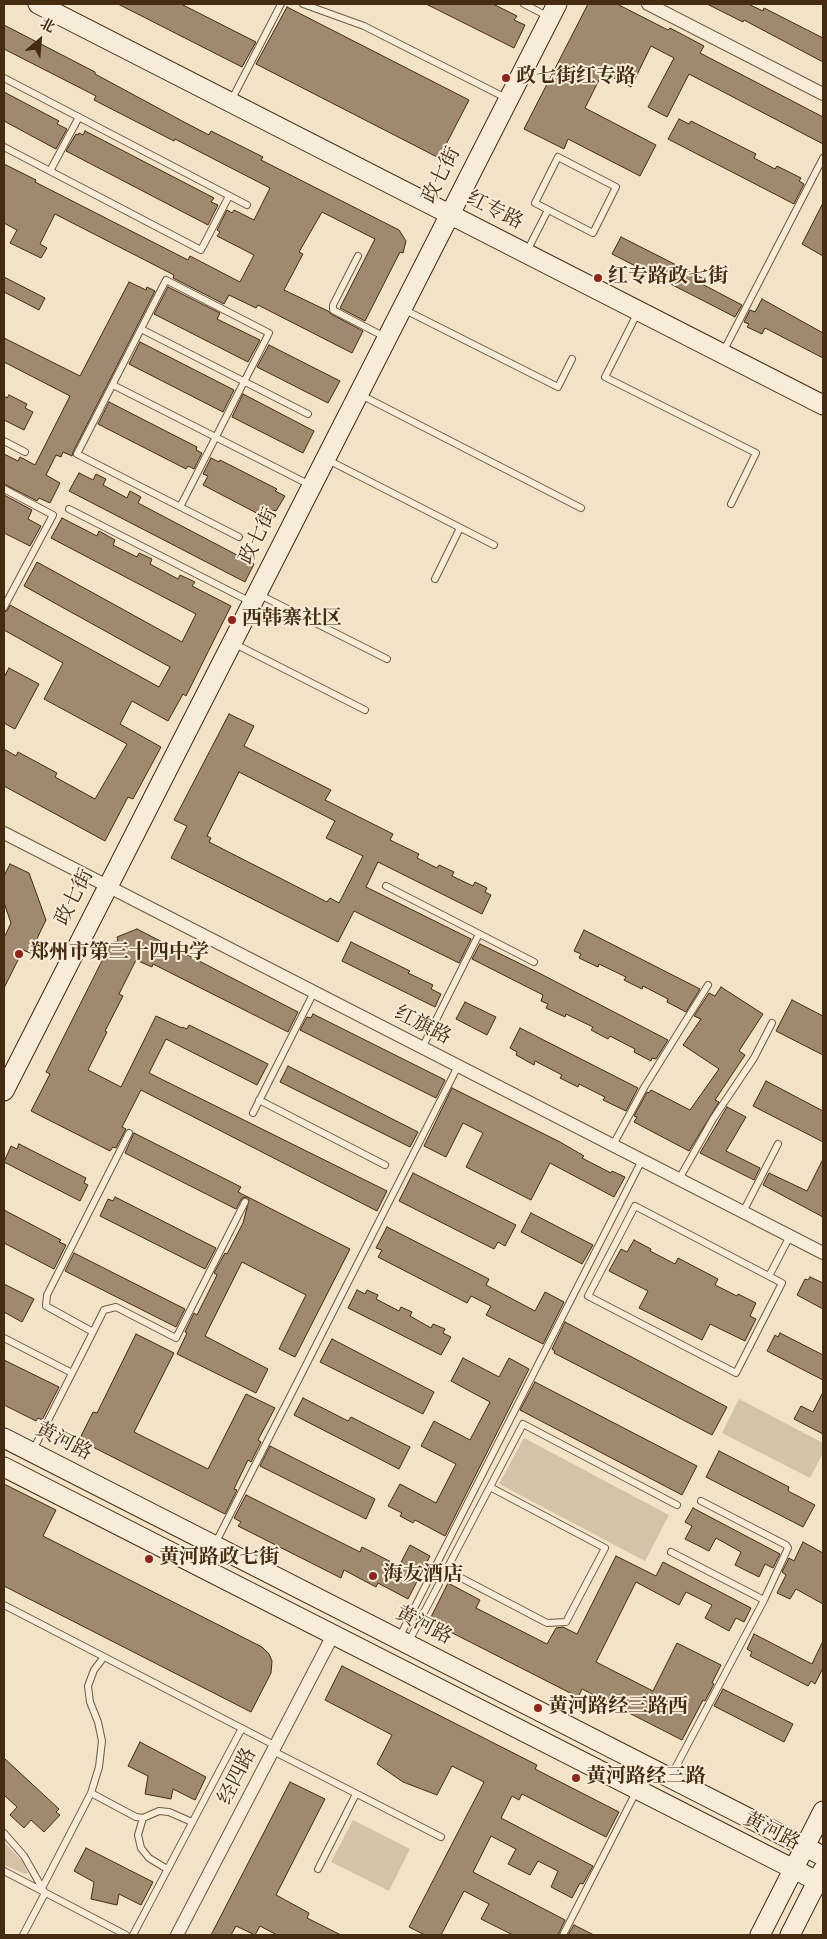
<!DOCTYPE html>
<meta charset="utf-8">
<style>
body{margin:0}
#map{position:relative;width:827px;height:1939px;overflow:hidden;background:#f2e2c6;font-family:Vollkorn,"Noto Serif SC",serif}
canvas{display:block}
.frame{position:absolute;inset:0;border:5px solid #452b10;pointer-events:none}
.north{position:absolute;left:15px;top:15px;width:50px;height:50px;-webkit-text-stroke:4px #f7ecda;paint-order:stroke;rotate:27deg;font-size:14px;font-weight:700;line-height:20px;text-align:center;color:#452b10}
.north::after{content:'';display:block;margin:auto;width:18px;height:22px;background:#452b10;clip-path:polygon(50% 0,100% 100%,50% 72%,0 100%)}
</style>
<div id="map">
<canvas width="827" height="1939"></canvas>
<div class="frame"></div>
<div class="north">北</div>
</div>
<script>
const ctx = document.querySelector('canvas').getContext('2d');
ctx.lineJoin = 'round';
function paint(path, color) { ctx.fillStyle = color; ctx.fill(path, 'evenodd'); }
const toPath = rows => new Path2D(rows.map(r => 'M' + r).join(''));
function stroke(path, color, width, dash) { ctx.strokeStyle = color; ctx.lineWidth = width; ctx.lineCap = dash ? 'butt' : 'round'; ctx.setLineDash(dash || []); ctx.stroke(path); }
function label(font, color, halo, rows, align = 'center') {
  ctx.font = font + ' Vollkorn,"Noto Serif SC",serif'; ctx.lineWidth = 4; ctx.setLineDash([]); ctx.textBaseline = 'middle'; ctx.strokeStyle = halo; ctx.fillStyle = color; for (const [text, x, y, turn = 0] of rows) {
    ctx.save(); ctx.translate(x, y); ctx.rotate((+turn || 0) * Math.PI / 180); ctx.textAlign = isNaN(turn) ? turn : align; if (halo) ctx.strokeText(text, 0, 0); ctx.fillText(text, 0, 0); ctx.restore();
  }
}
const green = toPath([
 [739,1399,823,1443,823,1453,810,1478,722,1433],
 [524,1438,669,1515,645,1561,499,1484],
 [353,1820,410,1849,389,1891,331,1862],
 [4,1842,22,1861,28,1873,25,1874,4,1865]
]);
const building = toPath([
 [118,4,181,4,256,42,242,67,118,4],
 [426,4,493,4,517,16,514,20,525,25,514,48,426,4],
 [588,4,617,4,668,30,670,28,704,46,700,53,823,117,823,144,689,74,667,117,648,107,674,58,651,46,631,87,603,72,585,108,656,145,640,176,568,139,564,149,524,129,588,4],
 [707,4,748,4,763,11,764,8,823,38,823,62,744,20,743,22,707,4],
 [287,7,469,100,439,158,256,64,287,7],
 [4,25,95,72,95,74,184,122,209,135,211,131,263,157,261,160,399,230,406,241,403,253,400,252,365,321,340,308,375,239,322,212,299,252,303,254,284,290,328,311,331,314,363,331,352,353,258,305,256,308,229,295,224,304,173,278,174,275,55,214,40,244,47,248,41,258,10,243,17,230,4,223,4,164,36,180,35,182,188,260,190,256,240,282,254,255,217,236,220,232,217,230,227,210,232,213,234,210,254,220,270,188,175,139,174,141,94,100,96,96,4,49,4,25],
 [4,92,59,121,57,124,67,129,56,149,4,121,4,92],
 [679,119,689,124,691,121,756,154,754,158,775,169,777,166,801,178,799,181,804,184,794,204,668,139,679,119],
 [85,131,214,198,211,202,218,205,208,225,66,151,76,134,78,135,79,133,83,135,85,131],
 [823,203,823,256,802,244,823,203],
 [621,237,704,279,702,284,742,305,735,317,612,254,621,237],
 [4,277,45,298,39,310,4,292,4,277],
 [129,282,146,290,147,287,155,291,73,452,72,456,63,452,61,457,56,455,46,475,60,483,50,503,39,498,37,501,4,484,4,454,18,461,20,457,35,465,70,396,4,362,4,338,80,376,129,282],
 [168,287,220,313,217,319,260,340,248,362,154,314,168,287],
 [762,299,823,333,823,358,765,328,762,334,747,327,749,324,744,322,750,310,755,312,762,299],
 [140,342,234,390,223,412,129,364,140,342],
 [269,345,340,381,328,403,257,367,269,345],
 [243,394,314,431,303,453,232,417,243,394],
 [9,395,27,404,25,408,33,412,24,430,4,420,4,396,7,398,9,395],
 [109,402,197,447,196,450,202,453,194,469,188,466,186,469,98,424,109,402],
 [211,458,219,462,220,460,277,489,275,491,285,496,276,511,273,510,268,519,203,485,208,476,203,474,211,458],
 [79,473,93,480,96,474,106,479,103,485,127,498,130,491,141,497,138,503,254,564,245,582,69,491,79,473],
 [4,495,32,510,28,519,41,526,30,546,4,533,4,495],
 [62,518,97,536,99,531,115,540,113,545,137,557,139,553,152,559,150,564,178,579,180,575,195,582,192,586,231,606,186,696,183,694,168,721,132,701,120,724,161,747,133,799,128,797,105,841,4,786,4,749,16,756,18,752,57,773,55,777,95,799,127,744,44,699,63,663,4,630,4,612,7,611,10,605,159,687,170,667,24,586,37,562,182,642,196,614,51,538,62,518],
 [9,668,39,684,15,729,4,723,4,677,9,668],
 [229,714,254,726,244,746,331,790,325,800,393,834,390,840,419,854,417,858,437,868,439,865,454,872,452,876,473,886,475,882,487,888,485,892,491,895,482,914,378,862,366,887,471,939,459,963,354,911,338,942,171,858,187,826,174,820,229,714],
 [239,772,335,821,326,838,363,856,339,903,330,898,327,902,209,842,211,838,207,836,239,772],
 [10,864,29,873,46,920,30,953,23,950,4,988,4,938,11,923,4,903,4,876,10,864],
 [137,929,298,1012,288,1032,153,964,152,967,136,960,119,994,123,996,105,1031,107,1032,88,1070,121,1087,156,1016,182,1028,182,1027,187,1029,189,1025,224,1042,268,1064,257,1085,166,1039,149,1073,387,1191,377,1211,141,1090,122,1127,126,1129,116,1148,113,1147,110,1151,31,1111,50,1074,46,1072,111,943,118,941,117,937,137,929],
 [584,930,700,989,686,1012,667,1002,668,999,643,986,642,989,624,980,626,977,599,964,598,967,579,958,581,954,574,951,584,930],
 [351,942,410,971,408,973,433,985,431,989,441,994,435,1007,342,961,351,942],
 [480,944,537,972,668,1040,656,1059,652,1058,651,1061,634,1052,635,1049,610,1036,608,1039,591,1030,593,1027,566,1014,565,1017,546,1008,548,1004,541,1001,543,995,472,959,480,944],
 [721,987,763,1014,739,1051,745,1055,715,1100,719,1102,689,1151,634,1122,637,1117,634,1116,647,1092,649,1093,651,1090,690,1110,719,1069,683,1045,701,1019,694,1016,709,993,715,996,721,987],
 [792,1000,823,1016,823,1055,776,1031,792,1000],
 [465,1002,496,1017,487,1035,456,1019,465,1002],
 [313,1014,445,1080,436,1098,300,1030,307,1017,311,1018,313,1014],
 [520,1028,638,1088,626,1111,603,1100,605,1097,579,1084,578,1087,560,1078,562,1075,535,1061,534,1065,516,1055,517,1052,510,1048,520,1028],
 [288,1066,418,1132,410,1147,280,1082,288,1066],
 [766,1081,823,1111,823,1142,753,1106,766,1081],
 [452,1088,560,1142,584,1156,582,1158,611,1173,612,1171,625,1177,614,1197,550,1163,531,1200,466,1167,483,1133,463,1123,446,1157,424,1146,452,1088],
 [727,1107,746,1117,726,1151,760,1168,754,1180,700,1153,727,1107],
 [134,1133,241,1187,238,1192,350,1249,295,1357,279,1349,306,1295,242,1262,205,1336,268,1369,256,1393,177,1354,187,1333,185,1332,194,1313,197,1315,217,1275,214,1273,225,1253,227,1254,243,1223,249,1200,247,1197,242,1198,236,1209,125,1153,134,1133],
 [19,1144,86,1178,84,1183,88,1185,80,1201,4,1162,11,1146,17,1149,19,1144],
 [823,1159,823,1217,763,1185,769,1173,807,1191,823,1159],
 [413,1173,516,1225,505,1246,498,1242,494,1249,399,1201,413,1173],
 [115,1197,216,1248,205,1269,100,1216,108,1199,113,1201,115,1197],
 [4,1210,61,1240,59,1242,66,1245,54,1269,4,1243,4,1210],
 [531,1213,593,1245,582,1264,521,1232,531,1213],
 [387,1227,489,1279,486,1285,535,1311,545,1292,564,1302,543,1344,486,1315,491,1306,471,1296,467,1303,378,1257,382,1250,376,1248,387,1227],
 [634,1240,651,1249,650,1251,675,1264,678,1258,718,1279,715,1285,737,1296,738,1294,756,1303,750,1316,756,1319,745,1341,710,1324,702,1340,639,1308,648,1291,609,1271,621,1249,627,1252,634,1240],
 [74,1253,185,1309,176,1327,65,1271,74,1253],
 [810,1277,823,1283,823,1309,797,1295,805,1279,808,1280,810,1277],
 [4,1284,34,1299,22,1322,4,1312,4,1284],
 [357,1290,365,1294,367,1290,378,1295,376,1299,399,1311,401,1307,412,1312,410,1316,431,1328,433,1324,445,1329,443,1333,451,1337,441,1355,348,1308,357,1290],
 [565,1322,727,1407,712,1435,554,1353,555,1351,552,1349,565,1322],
 [780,1333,823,1355,823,1380,767,1351,775,1335,778,1337,780,1333],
 [136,1334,174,1353,134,1432,208,1469,246,1394,275,1408,258,1440,261,1442,251,1462,248,1460,234,1489,237,1490,225,1514,79,1440,93,1412,97,1413,136,1334],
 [332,1339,434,1392,423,1414,320,1362,332,1339],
 [463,1358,499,1377,509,1358,529,1369,445,1536,415,1520,413,1523,400,1516,402,1513,388,1506,400,1484,436,1503,456,1464,421,1446,434,1421,470,1440,490,1402,451,1381,463,1358],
 [4,1360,59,1387,42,1420,38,1418,36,1421,4,1405,4,1360],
 [535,1382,697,1466,682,1495,520,1410,535,1382],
 [823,1392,823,1434,794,1419,801,1406,813,1412,823,1392],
 [303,1398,348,1421,351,1417,410,1447,399,1469,294,1415,303,1398],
 [270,1446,375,1499,366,1519,260,1466,270,1446],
 [719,1451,789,1487,788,1491,815,1505,803,1527,706,1477,719,1451],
 [4,1484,56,1510,43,1536,262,1647,269,1654,272,1661,271,1673,251,1712,4,1586,4,1484],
 [246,1495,360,1552,362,1547,399,1566,410,1545,430,1556,408,1599,378,1583,376,1587,344,1570,341,1578,238,1526,241,1522,234,1518,246,1495],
 [693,1508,780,1554,773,1568,765,1564,759,1577,735,1565,741,1552,716,1538,709,1551,685,1539,692,1526,685,1522,693,1508],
 [803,1542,823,1553,823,1604,796,1589,790,1599,777,1593,786,1575,782,1572,789,1558,794,1561,803,1542],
 [616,1556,656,1576,663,1562,751,1608,744,1622,736,1618,729,1631,705,1618,712,1605,686,1592,679,1605,636,1582,596,1662,653,1691,677,1643,721,1665,712,1683,714,1684,705,1701,703,1700,682,1740,582,1689,578,1697,429,1621,448,1583,480,1600,476,1608,547,1644,556,1628,563,1627,577,1634,616,1556],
 [754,1634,812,1664,823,1641,823,1668,815,1684,811,1681,808,1686,750,1656,752,1652,747,1649,754,1634],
 [342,1666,537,1765,535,1769,619,1812,606,1837,522,1794,519,1800,512,1796,501,1818,593,1866,583,1884,580,1883,572,1898,551,1887,558,1871,538,1861,530,1875,508,1864,516,1849,491,1836,473,1872,565,1920,558,1935,513,1935,481,1919,489,1904,464,1891,441,1935,425,1935,409,1927,484,1782,452,1766,437,1795,403,1782,377,1764,392,1735,325,1700,342,1666],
 [723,1689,793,1724,784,1742,714,1706,723,1689],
 [140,1742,206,1777,195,1800,173,1789,171,1799,145,1794,148,1776,128,1766,140,1742],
 [4,1758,59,1809,56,1812,60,1815,44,1832,31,1820,24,1828,10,1815,17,1807,4,1795,4,1758],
 [290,1782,325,1799,276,1895,309,1913,307,1918,341,1935,277,1935,260,1926,255,1935,236,1926,231,1935,211,1935,290,1782],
 [86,1848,153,1882,141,1905,119,1894,117,1905,91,1899,94,1882,74,1871,86,1848],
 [574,1925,594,1935,568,1935,574,1925]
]);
const lane = toPath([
 [303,4,364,26,508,99],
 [524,4,549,17],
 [4,78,247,205],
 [231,101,281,4],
 [4,147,201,250,229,196],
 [558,157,616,187,593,233,535,203,558,157],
 [50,171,79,117],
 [527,251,548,210],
 [358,256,333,305,333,310,385,337],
 [405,310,558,387,572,359],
 [638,312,605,377,756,453,731,504],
 [141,329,308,414],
 [723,352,823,158],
 [113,385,310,485],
 [361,395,581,508],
 [4,441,25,452],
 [328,460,494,545],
 [4,489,53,515,4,607],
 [180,507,269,333,166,280,77,454,239,537],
 [69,509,251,602],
 [435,579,460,528],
 [258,594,387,659],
 [235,644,365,710],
 [386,886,534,962],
 [422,1048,479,934],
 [259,1100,385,1165],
 [253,1113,314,992],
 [613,1145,645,1086,708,985],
 [679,1179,713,1119,754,1058,772,1023],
 [635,1206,782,1283,736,1373,588,1296,635,1206],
 [743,1212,778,1144],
 [769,1276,790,1236],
 [93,1332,104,1310,116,1307,176,1338,245,1202],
 [4,1338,72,1373],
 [32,1452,93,1332,46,1306,47,1295,129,1133],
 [215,1544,458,1066],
 [671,1552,764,1600],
 [446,1570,547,1623,566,1622,605,1548,490,1487],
 [4,1605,276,1746],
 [399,1638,642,1160],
 [409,1641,523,1424,677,1505],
 [273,1751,441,1837],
 [671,1776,764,1600,788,1548,786,1545,701,1501],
 [91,1793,136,1817,143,1818,159,1811,169,1812,192,1822],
 [143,1818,138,1835,141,1848,149,1858,167,1869],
 [4,1833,24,1856,45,1893,23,1935],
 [318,1869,356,1794],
 [4,1871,126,1935],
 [42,1888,91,1793,99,1767,102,1741,98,1722,90,1702,88,1686,94,1670,104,1657],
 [133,1935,242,1728],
 [563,1935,636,1792]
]);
const street = toPath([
 [648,4,823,94],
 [4,833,823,1253],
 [177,1935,333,1635]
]);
const secondary = toPath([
 [38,4,823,405],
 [4,1091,557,4],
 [4,1438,823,1856],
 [4,1467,823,1884],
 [760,1935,823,1811],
 [790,1935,823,1870]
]);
const markers = [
 [506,78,5,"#8f2418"],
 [598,278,5,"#8f2418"],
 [232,620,5,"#8f2418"],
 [19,954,5,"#8f2418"],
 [149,1559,5,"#8f2418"],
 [373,1576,5,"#8f2418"],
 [538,1708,5,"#8f2418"],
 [576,1778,5,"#8f2418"]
];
const poiNames = [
 ["政七街红专路",516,78],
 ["红专路政七街",608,278],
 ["西韩寨社区",242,620],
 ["郑州市第三十四中学",29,954],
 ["黄河路政七街",159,1559],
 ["海友酒店",383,1576],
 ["黄河路经三路西",548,1708],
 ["黄河路经三路",586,1778]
];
const streetNames = [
 ["政七街",443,176,-63],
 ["红专路",494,212,27],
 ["政七街",260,537,-63],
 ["政七街",76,898,-63],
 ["红旗路",422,1027,27],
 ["黄河路",63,1443,27],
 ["黄河路",423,1627,27],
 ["经四路",239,1777,-63],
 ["黄河路",771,1833,27]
];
paint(green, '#d5c3a7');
paint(building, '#9f8a6f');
stroke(building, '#452b10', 1);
stroke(lane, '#70593e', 8);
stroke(street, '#70593e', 14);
stroke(secondary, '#452b10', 21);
stroke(lane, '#f7ecda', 6);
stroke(street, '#f7ecda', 12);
stroke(secondary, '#f7ecda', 19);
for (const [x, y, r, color] of markers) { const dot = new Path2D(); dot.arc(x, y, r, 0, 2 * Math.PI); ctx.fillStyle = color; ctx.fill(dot); stroke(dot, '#f7ecda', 2); }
label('bold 20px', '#452b10', '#f7ecda', poiNames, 'left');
label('20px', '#452b10', '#f7ecda', streetNames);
</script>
